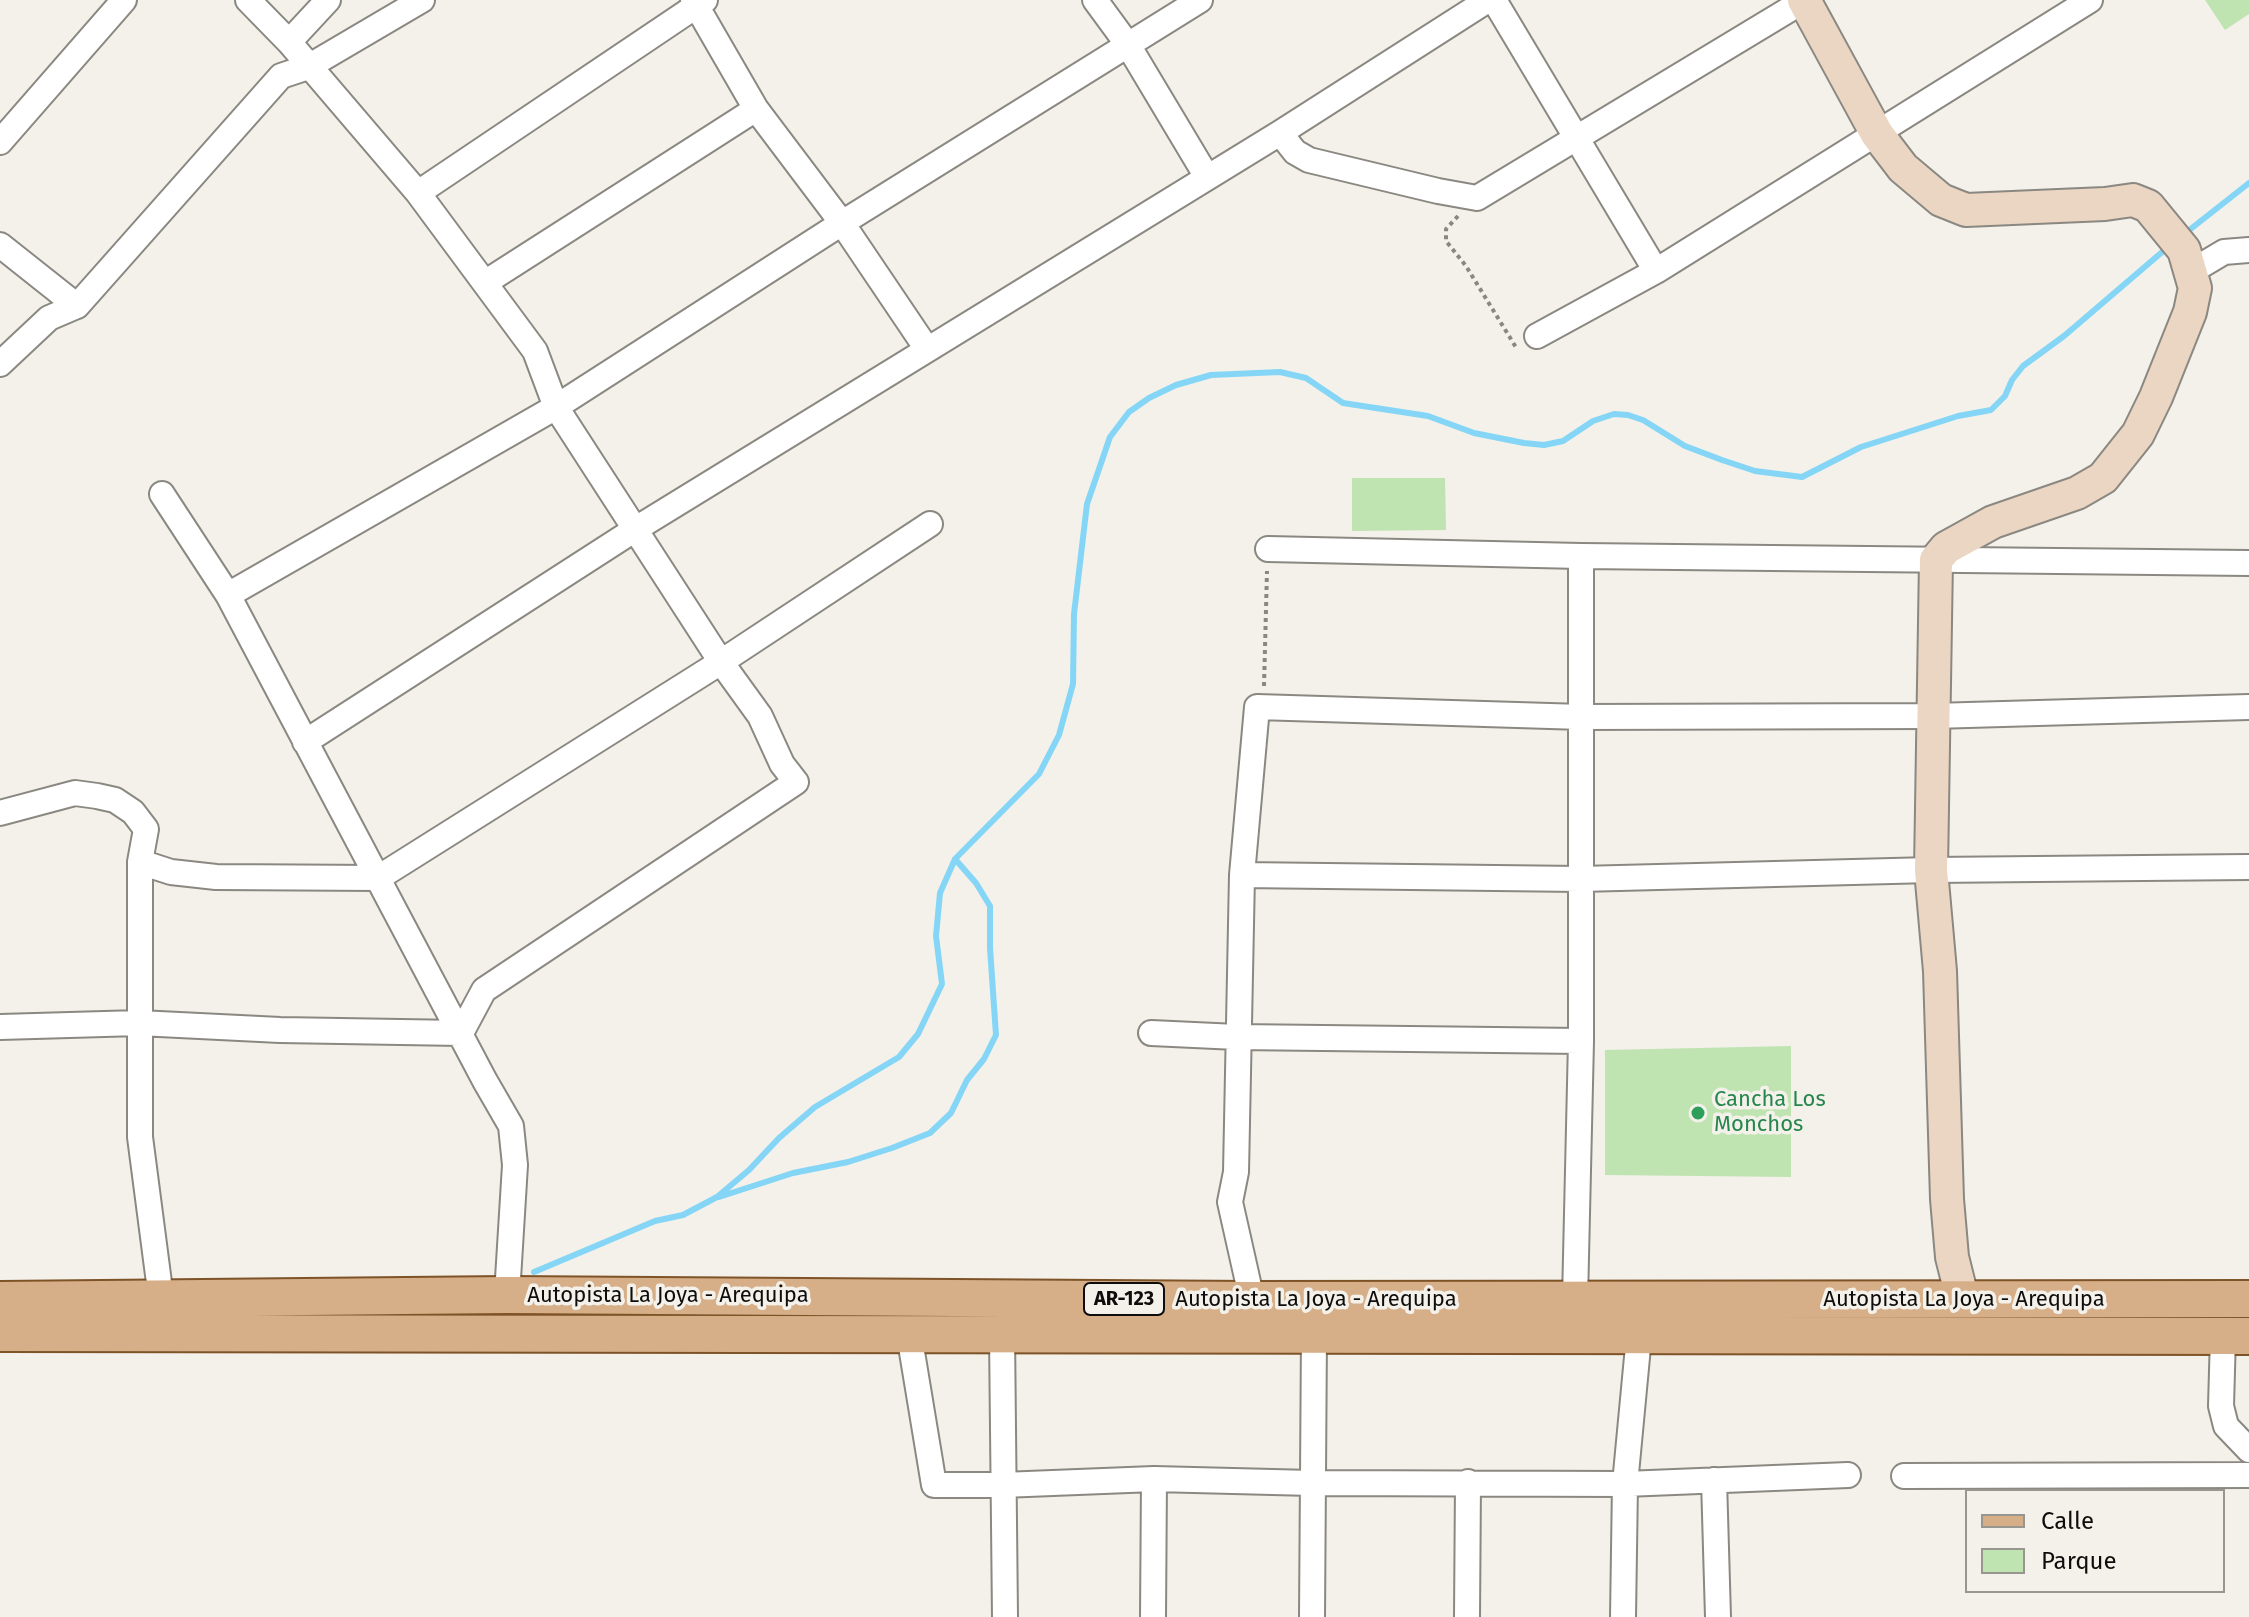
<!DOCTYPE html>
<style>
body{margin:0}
#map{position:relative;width:2249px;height:1617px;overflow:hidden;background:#f3f1ea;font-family:"Fira Sans",sans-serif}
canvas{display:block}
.legend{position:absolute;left:1965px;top:1489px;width:260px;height:104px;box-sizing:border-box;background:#f3f1ea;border:2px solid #979691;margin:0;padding:10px 14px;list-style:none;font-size:24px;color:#0e0d0b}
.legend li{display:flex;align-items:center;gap:16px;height:40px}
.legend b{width:40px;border:2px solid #979691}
</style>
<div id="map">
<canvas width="2249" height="1617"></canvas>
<ul class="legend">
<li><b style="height:10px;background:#d6ae87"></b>Calle</li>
<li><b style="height:22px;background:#bfe4b1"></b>Parque</li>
</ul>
</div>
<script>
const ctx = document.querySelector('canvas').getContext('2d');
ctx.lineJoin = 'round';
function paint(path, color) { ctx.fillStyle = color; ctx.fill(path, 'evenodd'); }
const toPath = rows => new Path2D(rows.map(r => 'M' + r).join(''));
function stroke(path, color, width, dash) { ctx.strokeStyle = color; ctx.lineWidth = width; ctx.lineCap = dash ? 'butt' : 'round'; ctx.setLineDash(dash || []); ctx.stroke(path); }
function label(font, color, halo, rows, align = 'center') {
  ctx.font = font + ' "Fira Sans",sans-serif'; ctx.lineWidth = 7; ctx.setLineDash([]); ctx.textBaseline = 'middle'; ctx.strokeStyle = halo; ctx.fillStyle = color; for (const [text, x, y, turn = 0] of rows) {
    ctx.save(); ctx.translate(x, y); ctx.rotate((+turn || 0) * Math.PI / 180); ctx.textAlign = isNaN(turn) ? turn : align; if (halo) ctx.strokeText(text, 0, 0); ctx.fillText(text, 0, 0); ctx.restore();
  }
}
const green = toPath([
 [2205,0,2249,0,2249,14,2225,30],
 [1352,478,1445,478,1446,530,1352,531],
 [1791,1046,1791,1177,1605,1175,1605,1050]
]);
const stream = toPath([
 [2183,235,2249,183],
 [719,1197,793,1173,848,1162,892,1148,930,1133,951,1113,967,1080,984,1059,996,1035,990,948,990,906,976,883,955,859],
 [534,1272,655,1221,683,1215,717,1197,749,1170,779,1138,815,1107,899,1057,918,1034,942,984,936,936,940,893,955,859,1039,774,1059,735,1073,684,1074,614,1087,504,1110,437,1129,412,1149,398,1176,385,1211,375,1280,372,1306,378,1343,403,1428,416,1474,433,1524,443,1544,445,1563,441,1593,421,1614,414,1628,415,1643,420,1685,446,1722,460,1755,471,1802,477,1861,447,1958,416,1991,410,2005,396,2012,380,2023,366,2064,336,2168,247]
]);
const path = toPath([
 [1458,216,1446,229,1446,241,1466,266,1517,349],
 [1264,686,1267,571]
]);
const street = toPath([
 [693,0,756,109,842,223,927,349],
 [1095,0,1128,45,1207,177],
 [1494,0,1656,271],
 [289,42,328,0],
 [1280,133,1295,152,1309,160,1438,191,1477,198,1805,0],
 [0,142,124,0],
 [418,193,705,0],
 [0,245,77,306],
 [2192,271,2224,252,2249,250],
 [486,282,756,109],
 [1537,336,1656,271,2090,0],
 [0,364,49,318,77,306,281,76,308,67,422,0],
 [162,494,228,595,485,1081,511,1126,515,1165,507,1295],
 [1268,549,1581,556,2249,563],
 [228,595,556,407,842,223,1200,0],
 [305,742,634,530,1280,133,1488,0],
 [0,813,75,793,97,796,115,800,133,812,146,829,140,862,171,872,216,877,378,878,721,662,930,524],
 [140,862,140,1137,161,1298],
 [1242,875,1580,879,1931,870,2249,867],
 [0,1027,139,1023,280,1030,461,1033,484,990,796,782,782,764,760,716,721,662,556,407,535,351,418,193,289,42,248,0],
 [1151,1033,1237,1037,1581,1041],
 [1252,1300,1230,1202,1236,1172,1242,875,1257,707,1582,717,1933,716,2249,707],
 [1575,1300,1581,1041,1581,556],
 [909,1334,934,1485,1002,1485,1154,1479,1312,1483,1625,1484,1848,1475],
 [1002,1334,1005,1617],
 [2223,1336,2221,1406,2226,1426,2249,1450],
 [1904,1476,2249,1475],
 [1714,1480,1718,1617],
 [1153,1617,1154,1479],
 [1312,1617,1314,1334],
 [1467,1617,1468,1482],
 [1623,1617,1625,1484,1639,1336]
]);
const secondary = toPath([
 [1804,0,1877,134,1903,168,1941,200,1966,210,2105,204,2133,200,2148,206,2184,250,2195,288,2190,312,2156,397,2138,434,2103,478,2077,493,1993,522,1946,548,1936,560,1931,870,1940,971,1947,1199,1952,1257,1963,1301]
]);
const primary = toPath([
 [0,1300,507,1295,1252,1300,2249,1299],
 [0,1333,2249,1336]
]);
const markers = [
 [1698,1113,8,"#2e9e5b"]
];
const shields = [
 [1124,1299,80]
];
const shieldNames = [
 ["AR-123",1124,1299]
];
const leisureNames = [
 ["Cancha Los",1714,1100],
 ["Monchos",1714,1125]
];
const streetNames = [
 ["Autopista La Joya - Arequipa",668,1296],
 ["Autopista La Joya - Arequipa",1316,1300],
 ["Autopista La Joya - Arequipa",1964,1300]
];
paint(green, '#bfe4b1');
stroke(stream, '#85d6f6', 6);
stroke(street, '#8a8881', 28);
stroke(secondary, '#8a8881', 36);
stroke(primary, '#7e5328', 40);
stroke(path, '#898782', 4, [4, 4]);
stroke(street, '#fff', 24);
stroke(secondary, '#ebd6c3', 32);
stroke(primary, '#d6ae87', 36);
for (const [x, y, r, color] of markers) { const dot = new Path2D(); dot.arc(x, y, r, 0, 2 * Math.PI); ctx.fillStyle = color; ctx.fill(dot); stroke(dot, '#f3f1ea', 3); }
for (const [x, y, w] of shields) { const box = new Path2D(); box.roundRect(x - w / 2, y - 16, w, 32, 6); ctx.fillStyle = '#f3f1ea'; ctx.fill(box); stroke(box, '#0e0d0b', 2); }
label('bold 20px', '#0e0d0b', null, shieldNames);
label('22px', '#27864d', '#f3f1ea', leisureNames, 'left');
label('22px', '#0e0d0b', '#f3f1ea', streetNames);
</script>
